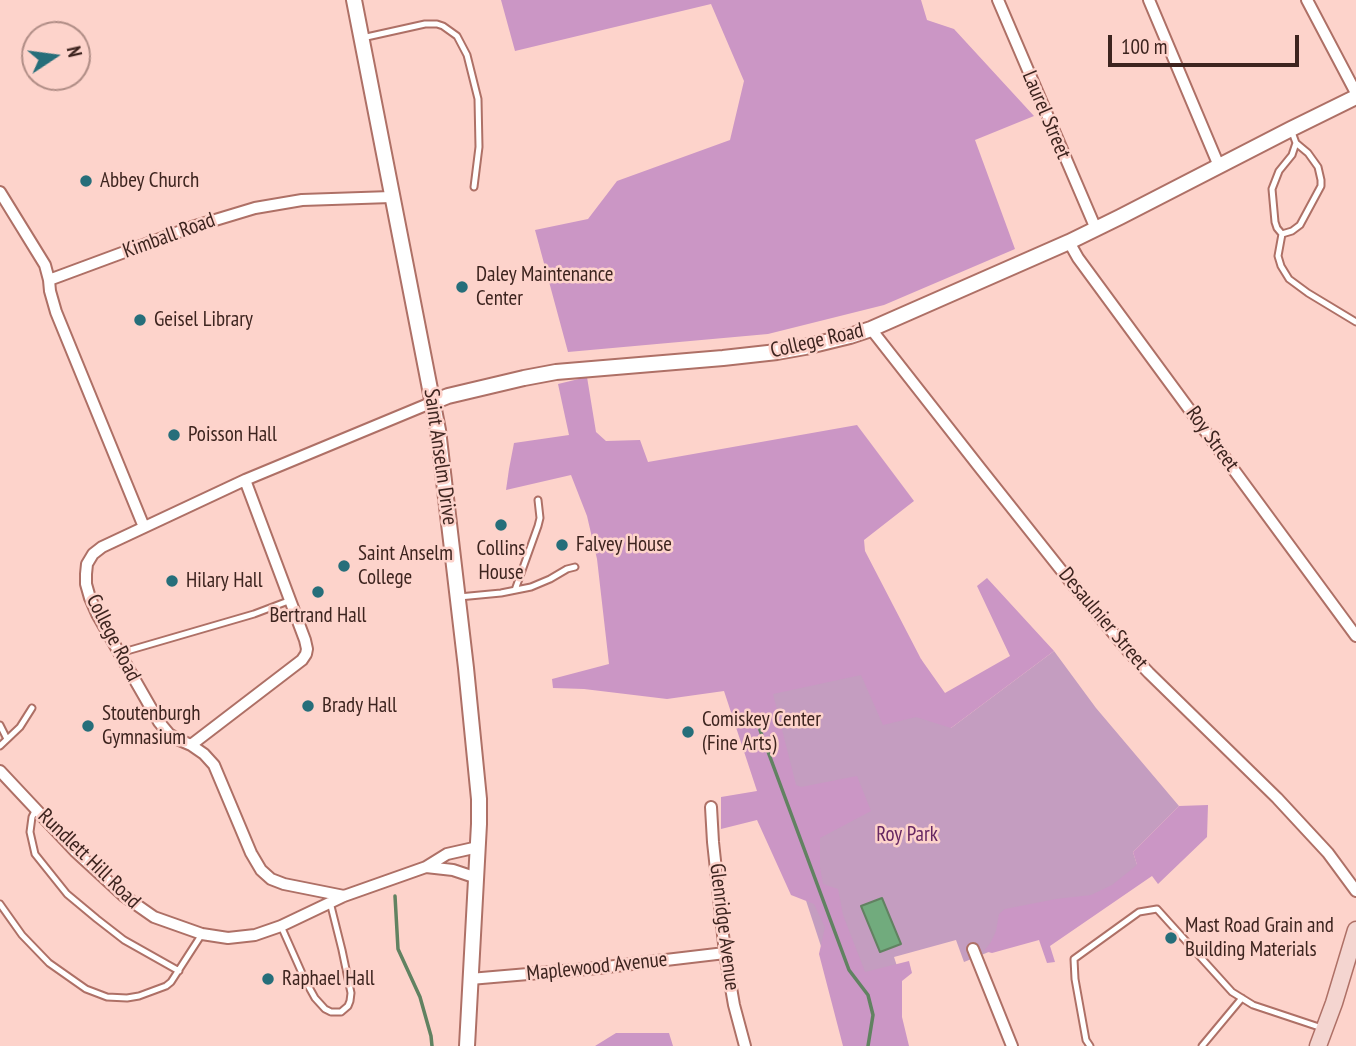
<!DOCTYPE html>
<style>
body{margin:0}
#map{position:relative;width:1356px;height:1046px;overflow:hidden;background:#fdd3cb;font-family:"PT Sans Narrow",sans-serif}
canvas{display:block}
.north{position:absolute;left:21px;top:21px;width:70px;height:70px;box-sizing:border-box;background:#fdd3cb;border:2px solid #b08d86;border-radius:50%;rotate:77deg;font-size:19px;font-weight:700;line-height:28px;text-align:center;color:#3d241f}
.north::after{content:'';display:block;margin:auto;width:24px;height:32px;background:#266e7a;clip-path:polygon(50% 0,100% 100%,50% 72%,0 100%)}
.scale{position:absolute;left:1108px;top:35px;width:191px;height:32px;box-sizing:border-box;border:4px solid #3d241f;border-top:0;padding-left:9px;font-size:21px;line-height:24px;white-space:nowrap;color:#3d241f;-webkit-text-stroke:5px #fdd3cb;paint-order:stroke}
</style>
<div id="map">
<canvas width="1356" height="1046"></canvas>
<div class="north">N</div>
<div class="scale">100 m</div>
</div>
<script>
const ctx = document.querySelector('canvas').getContext('2d');
ctx.lineJoin = 'round';
function paint(path, color) { ctx.fillStyle = color; ctx.fill(path, 'evenodd'); }
const toPath = rows => new Path2D(rows.map(r => 'M' + r).join(''));
function stroke(path, color, width, dash) { ctx.strokeStyle = color; ctx.lineWidth = width; ctx.lineCap = dash ? 'butt' : 'round'; ctx.setLineDash(dash || []); ctx.stroke(path); }
function label(font, color, halo, rows, align = 'center') {
  ctx.font = font + ' "PT Sans Narrow",sans-serif'; ctx.lineWidth = 5; ctx.setLineDash([]); ctx.textBaseline = 'middle'; ctx.strokeStyle = halo; ctx.fillStyle = color; for (const [text, x, y, turn = 0] of rows) {
    ctx.save(); ctx.translate(x, y); ctx.rotate((+turn || 0) * Math.PI / 180); ctx.textAlign = isNaN(turn) ? turn : align; if (halo) ctx.strokeText(text, 0, 0); ctx.fillText(text, 0, 0); ctx.restore();
  }
}
const green = toPath([
 [1054,651,1096,708,1179,806,1133,852,1139,871,1038,932,964,962,956,940,894,957,902,981,834,986,736,687,921,659,951,728]
]);
const forest = toPath([
 [501,0,921,0,927,20,954,29,1034,116,975,140,1015,249,884,305,768,334,568,352,535,230,588,219,617,181,730,140,744,81,711,4,515,51],
 [587,377,596,432,606,441,640,440,648,462,857,425,914,501,864,540,865,551,921,659,945,693,1010,656,977,586,987,578,1054,651,951,728,916,717,883,725,861,675,773,694,796,785,801,787,857,776,871,811,820,838,820,867,823,884,838,889,843,915,865,972,909,961,912,973,902,981,902,1017,909,1046,843,1046,819,954,825,927,814,904,791,895,757,820,721,829,721,797,757,791,724,691,667,699,584,689,553,688,552,679,609,664,597,559,587,516,571,475,506,490,509,469,514,443,569,435,558,384],
 [1208,805,1207,837,1158,884,1152,876,1050,946,1055,962,1047,963,1039,940,992,953,984,951,991,942,996,931,999,914,1005,909,1056,899,1091,895,1112,885,1137,865,1133,852,1179,806],
 [616,1033,669,1033,673,1046,595,1046]
]);
const water = toPath([
 [882,898,901,944,880,952,861,906,882,898]
]);
const stream = toPath([
 [760,730,849,970,868,995,873,1015,868,1046],
 [395,896,398,949,420,997,431,1036,432,1046]
]);
const service = toPath([
 [362,38,425,24,437,24,443,26,457,36,467,55,478,99,479,147,474,187],
 [1282,234,1292,231,1300,225,1321,186,1321,180,1318,167,1308,153,1296,143,1292,132],
 [1282,234,1278,256,1281,266,1289,279,1308,293,1356,322],
 [1282,234,1277,228,1275,222,1272,189,1279,171,1292,155,1296,143],
 [515,590,538,526,540,518,538,500],
 [459,597,501,593,531,587,550,579,567,569,575,567],
 [120,653,254,614,291,600],
 [0,725,7,739],
 [0,746,20,727,32,708],
 [36,809,32,817,30,832,35,854,67,894,97,919,124,940,179,971],
 [0,904,22,935,49,963,86,989,107,997,127,998,139,996,166,986,171,982,202,934],
 [281,926,305,980,315,998,325,1009,331,1012,341,1012,348,1006,350,1001,351,993,342,950,330,902],
 [1090,1046,1086,1040,1075,979,1074,959,1139,912,1157,909,1232,992,1253,1005,1322,1028],
 [1202,1046,1242,998]
]);
const minor = toPath([
 [998,0,1096,229],
 [1149,0,1219,166],
 [1307,0,1356,93],
 [0,192,45,265,49,280,50,291,56,312,144,527],
 [1069,242,1078,258,1356,636],
 [49,280,192,227,255,208,302,200,391,197],
 [871,329,980,468,1069,580,1129,652,1149,673,1277,798,1328,853,1356,891],
 [191,745,302,660,306,654,307,649,305,640,245,480],
 [0,771,75,851,124,896,154,917,202,934,228,938,255,935,281,926,344,896,426,867,447,854,478,847],
 [711,807,713,842,725,953,734,1005,745,1046],
 [426,867,453,870,477,878],
 [344,896,284,884,271,879,261,870,251,853,214,765,204,754,191,745,177,739,169,734,159,722,97,614,90,598,86,584,86,574,87,564,93,554,102,547,245,480,433,402],
 [973,949,1012,1046],
 [470,979,598,968,725,953]
]);
const tertiary = toPath([
 [354,0,438,430,466,668,479,799,479,824,467,1046],
 [433,402,448,396,524,378,556,372,723,358,777,352,805,347,850,336,871,329,1069,242,1120,217,1291,129,1356,97]
]);
const secondary = toPath([
 [1318,1046,1334,1003,1356,930]
]);
const markers = [
 [86,181,7,"#266e7a"],
 [462,287,7,"#266e7a"],
 [140,320,7,"#266e7a"],
 [174,435,7,"#266e7a"],
 [501,525,7,"#266e7a"],
 [562,545,7,"#266e7a"],
 [344,566,7,"#266e7a"],
 [172,581,7,"#266e7a"],
 [318,592,7,"#266e7a"],
 [308,706,7,"#266e7a"],
 [88,726,7,"#266e7a"],
 [688,732,7,"#266e7a"],
 [1171,938,7,"#266e7a"],
 [268,979,7,"#266e7a"]
];
const streetNames = [
 ["Laurel Street",1046,115,67],
 ["Kimball Road",169,236,-20],
 ["College Road",817,341,-13],
 ["Roy Street",1212,439,54],
 ["Saint Anselm Drive",440,457,82],
 ["Desaulnier Street",1103,619,50],
 ["College Road",113,638,63],
 ["Rundlett Hill Road",89,859,44],
 ["Glenridge Avenue",724,927,83],
 ["Maplewood Avenue",597,967,-6]
];
const poiNames = [
 ["Abbey Church",100,181],
 ["Daley Maintenance",476,275],
 ["Center",476,299],
 ["Geisel Library",154,320],
 ["Poisson Hall",188,435],
 ["Falvey House",576,545],
 ["Collins",501,549,"center"],
 ["House",501,573,"center"],
 ["Saint Anselm",358,554],
 ["College",358,578],
 ["Hilary Hall",186,581],
 ["Bertrand Hall",318,616,"center"],
 ["Brady Hall",322,706],
 ["Stoutenburgh",102,714],
 ["Gymnasium",102,738],
 ["Comiskey Center",702,720],
 ["(Fine Arts)",702,744],
 ["Mast Road Grain and",1185,926],
 ["Building Materials",1185,950],
 ["Raphael Hall",282,979]
];
const parkNames = [
 ["Roy Park",907,835]
];
paint(green, '#c49dc0');
paint(forest, '#cb96c5');
paint(water, '#71ab7d');
stroke(water, '#618261', 2);
stroke(stream, '#618261', 3.5);
stroke(service, '#ae7066', 9);
stroke(minor, '#ae7066', 14);
stroke(tertiary, '#ae7066', 18);
stroke(secondary, '#ae7066', 19);
stroke(service, '#fff', 5);
stroke(minor, '#fff', 10);
stroke(tertiary, '#fff', 14);
stroke(secondary, '#f4d5d0', 16);
for (const [x, y, r, color] of markers) { const dot = new Path2D(); dot.arc(x, y, r, 0, 2 * Math.PI); ctx.fillStyle = color; ctx.fill(dot); stroke(dot, '#fdd3cb', 2.5); }
label('21px', '#3d241f', '#fdd3cb', streetNames);
label('21px', '#3d241f', '#fdd3cb', poiNames, 'left');
label('21px', '#662762', '#fdd3cb', parkNames);
</script>
